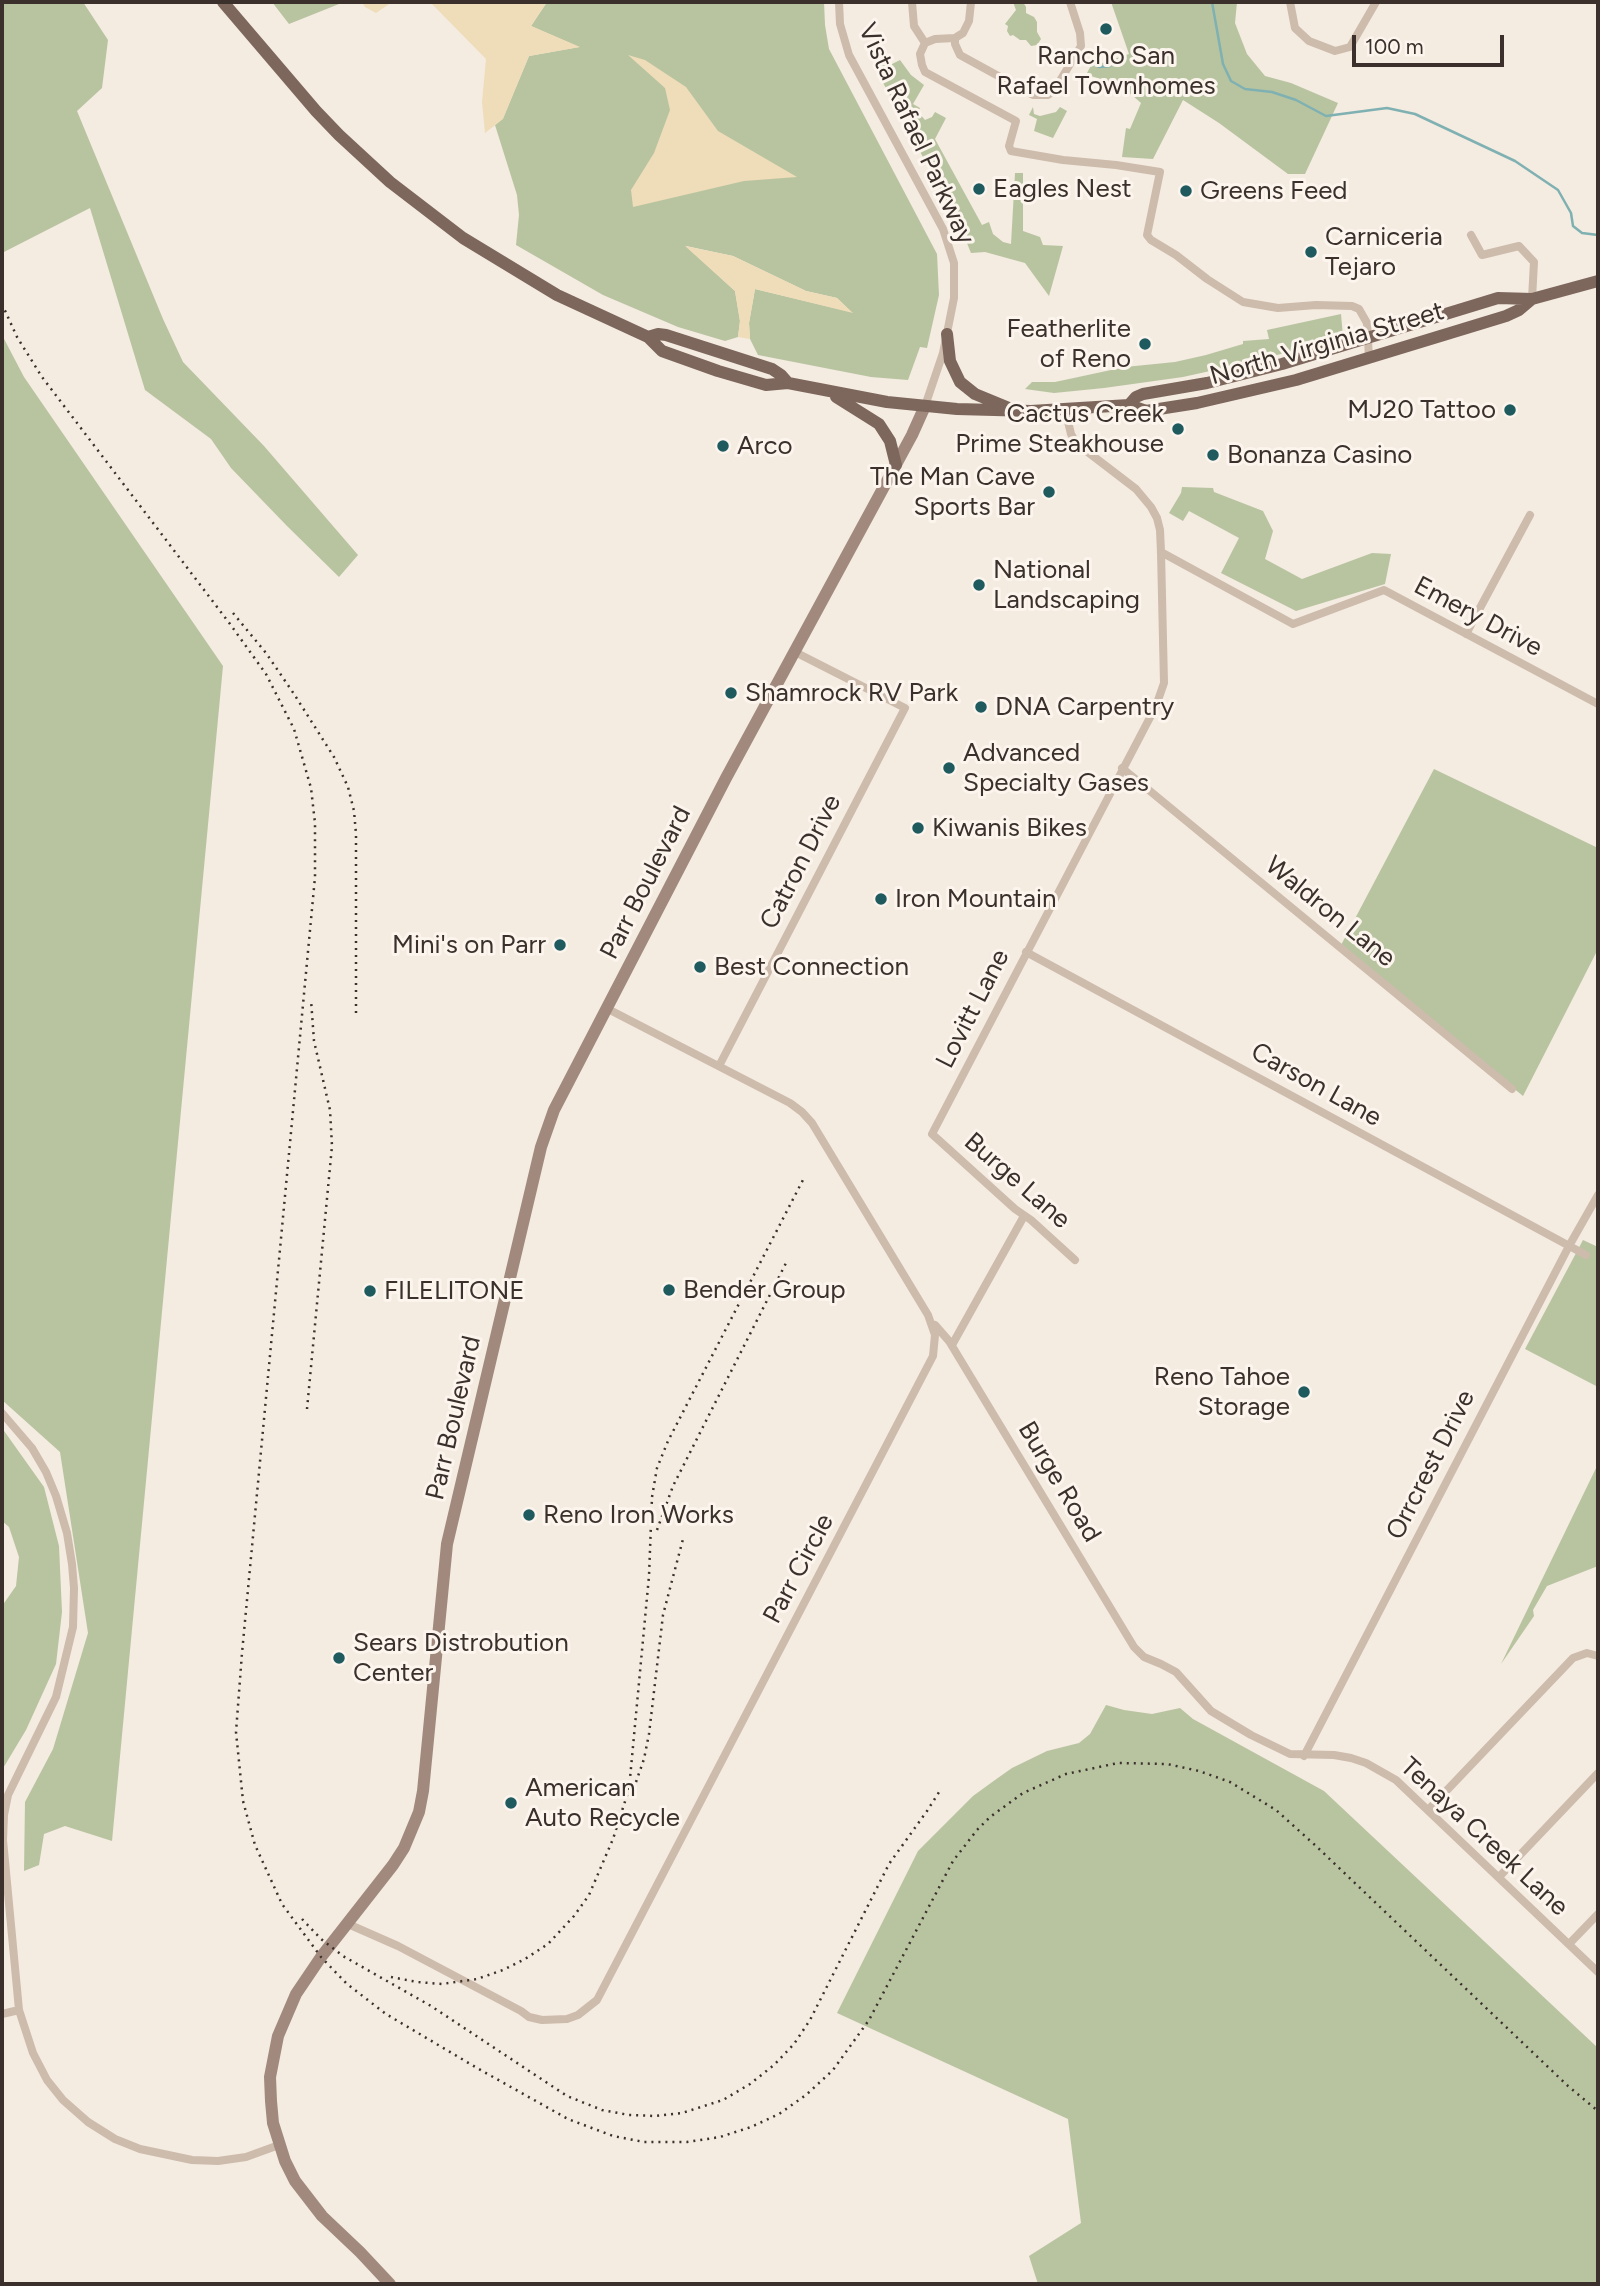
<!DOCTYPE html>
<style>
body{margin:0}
#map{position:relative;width:1600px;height:2286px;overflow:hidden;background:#f4ebe1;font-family:Figtree,sans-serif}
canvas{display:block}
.frame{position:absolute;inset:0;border:4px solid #3b302b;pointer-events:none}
.scale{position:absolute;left:1352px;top:35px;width:152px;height:32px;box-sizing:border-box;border:4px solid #3b302b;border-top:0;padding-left:9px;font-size:21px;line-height:24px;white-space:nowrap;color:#3b302b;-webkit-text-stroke:5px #fbf5ee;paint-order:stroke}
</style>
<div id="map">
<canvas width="1600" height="2286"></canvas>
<div class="frame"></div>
<div class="scale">100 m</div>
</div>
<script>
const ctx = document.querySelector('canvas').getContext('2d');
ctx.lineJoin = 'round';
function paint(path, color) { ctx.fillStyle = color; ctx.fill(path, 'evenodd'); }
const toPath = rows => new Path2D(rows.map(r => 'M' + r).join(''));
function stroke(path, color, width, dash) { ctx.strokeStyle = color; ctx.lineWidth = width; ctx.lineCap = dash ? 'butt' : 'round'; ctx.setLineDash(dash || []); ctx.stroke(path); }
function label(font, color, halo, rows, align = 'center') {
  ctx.font = font + ' Figtree,sans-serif'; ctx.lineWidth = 6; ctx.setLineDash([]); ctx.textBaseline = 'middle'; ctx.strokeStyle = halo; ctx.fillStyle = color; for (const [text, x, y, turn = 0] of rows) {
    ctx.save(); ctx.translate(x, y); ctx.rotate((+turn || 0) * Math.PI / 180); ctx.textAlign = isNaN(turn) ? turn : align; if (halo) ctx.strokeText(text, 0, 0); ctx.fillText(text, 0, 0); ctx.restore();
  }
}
const green = toPath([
 [2,2,83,2,108,40,102,88,77,111,163,319,183,362,264,446,358,555,339,577,287,526,231,468,211,439,145,390,90,208,2,253],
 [272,2,344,2,289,24],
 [547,2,824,2,825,25,829,49,937,254,939,295,927,348,920,347,908,380,871,377,758,355,750,339,749,323,755,289,851,312,837,298,806,291,733,256,686,246,735,291,740,321,738,337,725,341,678,327,603,295,516,245,519,215,517,195,495,125,503,118,529,56,579,47,531,26],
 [1013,2,1023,2,1026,7,1026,13,1034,17,1037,22,1037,32,1041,39,1037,45,1031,46,1026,40,1020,40,1013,35,1010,36,1007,31,1008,26,1005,24,1016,10],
 [1111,2,1237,2,1235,23,1247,54,1265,76,1291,83,1338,103,1305,174,1288,174,1219,123,1183,100,1153,159,1122,157,1126,128,1130,129,1141,103,1132,95,1113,83,1091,76,1081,84,1094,60,1099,64,1129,54],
 [900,60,911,75,924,85,913,104,920,108,918,112,925,120,932,117,935,112,946,118,935,139,982,225,989,222,993,234,1003,242,1011,244,1015,173,1023,173,1023,231,1040,237,1043,245,1063,246,1049,296,1025,263,985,252,971,253,960,226,874,66,892,64],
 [1033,107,1034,114,1040,116,1056,112,1060,107,1067,111,1053,138,1034,131,1037,119,1029,115],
 [1341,314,1343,337,1255,361,1183,377,1104,388,1054,393,1025,389,1032,382,1055,382,1125,367,1175,362,1206,355,1243,344,1243,341,1269,339,1267,330],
 [2,335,24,377,223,666,112,1841,65,1826,44,1834,39,1865,24,1871,25,1802,53,1749,88,1633,60,1452,2,1400],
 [1182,487,1213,488,1214,492,1263,511,1273,531,1265,559,1302,579,1372,553,1391,554,1385,584,1296,611,1221,573,1239,538,1189,511,1183,521,1169,513,1181,493],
 [1434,769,1598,848,1598,949,1523,1096,1340,947],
 [1583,1240,1598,1247,1598,1387,1525,1349],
 [2,1428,44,1487,59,1546,62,1612,56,1664,26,1730,2,1770,2,1606,16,1586,19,1557,9,1527,2,1521],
 [1598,1464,1598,1566,1547,1586,1533,1610,1534,1616,1501,1664],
 [1106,1705,1124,1710,1152,1714,1180,1708,1193,1719,1324,1791,1598,2048,1598,2284,1038,2284,1029,2256,1081,2223,1068,2119,837,2013,918,1851,973,1796,995,1780,1012,1768,1047,1751,1079,1743,1090,1734]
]);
const sand = toPath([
 [362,2,392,2,376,13,365,7],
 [423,2,547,2,531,26,580,47,529,56,503,119,485,133,482,102,486,59,431,3],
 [628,55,645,60,686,87,718,131,797,177,744,181,633,207,631,190,654,153,670,110,665,88],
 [685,246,733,256,806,291,837,298,853,313,755,289,749,323,750,339,738,337,740,321,735,291]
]);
const stream = toPath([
 [1212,2,1223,64,1231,81,1245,89,1272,92,1296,100,1326,116,1387,108,1415,114,1515,161,1558,190,1571,213,1573,226,1582,233,1598,235],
 [1093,64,1099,67,1110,66]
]);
const minor = toPath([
 [839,2,840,24,849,55,943,229,954,263,954,298,943,353,925,406],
 [912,2,914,26,925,43],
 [971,2,969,21,963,33,955,38,935,39,925,43,920,54,922,65,925,72,1016,121,1009,146,1011,151,1063,160,1116,165,1160,172,1147,235,1151,240,1176,255,1207,279,1243,302,1278,308,1316,305,1352,306,1359,309,1367,323,1369,358],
 [1290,2,1295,28,1309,41,1335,51,1350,47,1376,2],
 [955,38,955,44,960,55,1033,95,1048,95,1055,89,1081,46,1080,33,1070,2],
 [1471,235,1482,255,1519,246,1534,262,1532,299],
 [1065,409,1071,434,1076,443,1136,489,1151,507,1157,518,1160,530,1161,552,1164,683,1156,706,932,1134,1015,1209,1031,1220,1075,1260],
 [1161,552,1293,624,1384,590,1598,704],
 [1466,634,1530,515],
 [1122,768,1512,1089],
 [1026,952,1586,1255],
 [719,1066,905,708,793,651],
 [935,1325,949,1341,1134,1647,1144,1657,1161,1664,1176,1672,1211,1711,1251,1735,1290,1754,1334,1755,1351,1758,1366,1763,1396,1780,1598,1972],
 [952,1345,1024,1216],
 [2,1413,32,1448,46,1472,56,1496,67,1533,72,1564,74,1588,73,1627,56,1697,8,1795,4,1815,3,1840,19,2010,33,2053,47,2080,63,2100,88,2122,115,2139,140,2149,192,2160,218,2161,246,2157,279,2145],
 [1304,1756,1569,1246,1598,1195],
 [1428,1810,1573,1658,1587,1653,1598,1656],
 [1499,1877,1598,1773],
 [348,1924,398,1946,521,2011,529,2017,542,2020,567,2019,578,2015,597,2000,933,1356,935,1335,928,1315,812,1123,802,1112,790,1103,606,1008],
 [1569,1944,1598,1914],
 [2,2014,19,2010]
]);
const secondary = toPath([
 [390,2284,360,2252,322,2216,295,2181,285,2161,273,2123,271,2101,270,2077,278,2036,296,1994,321,1957,393,1865,404,1848,419,1812,423,1791,447,1544,541,1147,554,1110,726,778,912,435,925,406]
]);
const primary = toPath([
 [223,2,316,111,339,135,390,182,463,238,557,295,648,337,662,351,718,371,766,385,788,383,887,402,957,409,1031,411,1129,405,1146,411,1197,403,1296,380,1506,316,1519,310,1532,299],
 [947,334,950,361,960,382,975,394,1009,408],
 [648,337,658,334,666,335,772,369,781,375,788,383],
 [836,397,879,424,890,441,896,465],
 [1129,405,1136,397,1143,394,1207,383,1282,364,1498,298,1532,299,1598,281]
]);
const rail = toPath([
 [2,304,17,337,42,377,230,624,266,674,294,729,311,788,315,823,315,877,242,1653,236,1732,243,1801,255,1845,282,1904,321,1957,347,1984,386,2014,477,2068,568,2119,613,2136,644,2142,687,2142,720,2137,751,2127,779,2114,806,2095,833,2070,869,2020,953,1861,977,1830,990,1817,1023,1793,1066,1774,1118,1763,1167,1764,1199,1771,1230,1782,1276,1810,1316,1846,1568,2086,1598,2111],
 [233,613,266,653,294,694,334,757,348,787,354,811,356,834,356,1018],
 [307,1409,332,1146,330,1110,314,1041,311,1000],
 [657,1530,673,1486,786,1263],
 [636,1782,644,1759,649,1734,663,1615,683,1539],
 [302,1919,321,1939,343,1956,431,2006,567,2096,602,2110,629,2115,655,2116,682,2113,723,2100,750,2084,774,2065,794,2044,810,2020,889,1864,927,1811,941,1789],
 [391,1977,417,1982,442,1984,477,1979,503,1970,525,1959,548,1944,574,1916,589,1895,613,1839,629,1789,649,1576,652,1497,657,1468,668,1441,805,1176]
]);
const markers = [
 [1106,29,7,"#1f5a5e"],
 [979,189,7,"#1f5a5e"],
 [1186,191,7,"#1f5a5e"],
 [1311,252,7,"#1f5a5e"],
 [1145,344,7,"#1f5a5e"],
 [1510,410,7,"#1f5a5e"],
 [1178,429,7,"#1f5a5e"],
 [723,446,7,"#1f5a5e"],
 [1213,455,7,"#1f5a5e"],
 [1049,492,7,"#1f5a5e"],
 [979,585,7,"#1f5a5e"],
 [731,693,7,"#1f5a5e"],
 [981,707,7,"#1f5a5e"],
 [949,768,7,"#1f5a5e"],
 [918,828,7,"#1f5a5e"],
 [881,899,7,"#1f5a5e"],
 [560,945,7,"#1f5a5e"],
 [700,967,7,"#1f5a5e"],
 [669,1290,7,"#1f5a5e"],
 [370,1291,7,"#1f5a5e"],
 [1304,1392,7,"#1f5a5e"],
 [529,1515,7,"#1f5a5e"],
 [339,1658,7,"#1f5a5e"],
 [511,1803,7,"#1f5a5e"]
];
const poiNames = [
 ["Rancho San",1106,56,"center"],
 ["Rafael Townhomes",1106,86,"center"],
 ["Eagles Nest",993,189],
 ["Greens Feed",1200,191],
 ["Carniceria",1325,237],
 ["Tejaro",1325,267],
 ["Featherlite",1131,329,"right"],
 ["of Reno",1131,359,"right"],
 ["MJ20 Tattoo",1496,410,"right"],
 ["Cactus Creek",1164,414,"right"],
 ["Prime Steakhouse",1164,444,"right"],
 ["Arco",737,446],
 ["Bonanza Casino",1227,455],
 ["The Man Cave",1035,477,"right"],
 ["Sports Bar",1035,507,"right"],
 ["National",993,570],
 ["Landscaping",993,600],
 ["Shamrock RV Park",745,693],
 ["DNA Carpentry",995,707],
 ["Advanced",963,753],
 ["Specialty Gases",963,783],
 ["Kiwanis Bikes",932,828],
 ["Iron Mountain",895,899],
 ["Mini's on Parr",546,945,"right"],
 ["Best Connection",714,967],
 ["Bender Group",683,1290],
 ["FILELITONE",384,1291],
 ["Reno Tahoe",1290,1377,"right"],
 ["Storage",1290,1407,"right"],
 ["Reno Iron Works",543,1515],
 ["Sears Distrobution",353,1643],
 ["Center",353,1673],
 ["American",525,1788],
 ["Auto Recycle",525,1818]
];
const streetNames = [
 ["Vista Rafael Parkway",916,134,65],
 ["North Virginia Street",1327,344,-16],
 ["Emery Drive",1478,617,28],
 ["Catron Drive",801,862,-63],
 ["Parr Boulevard",646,883,-63],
 ["Waldron Lane",1330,912,39],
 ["Lovitt Lane",973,1009,-63],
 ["Carson Lane",1316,1085,29],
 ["Burge Lane",1017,1181,41],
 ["Parr Boulevard",454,1418,-77],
 ["Orrcrest Drive",1431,1465,-63],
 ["Burge Road",1059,1482,59],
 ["Parr Circle",799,1569,-62],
 ["Tenaya Creek Lane",1484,1837,43]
];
paint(green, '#b8c4a0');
paint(sand, '#efdcb8');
stroke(stream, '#7fb0b2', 2.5);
stroke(minor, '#cdbbac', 8);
stroke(secondary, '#a18a7d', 12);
stroke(primary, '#7d675c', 12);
stroke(rail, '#3b302b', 2.5, [2, 5]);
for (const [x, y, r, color] of markers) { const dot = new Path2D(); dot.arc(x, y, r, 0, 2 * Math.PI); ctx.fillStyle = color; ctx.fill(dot); stroke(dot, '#fbf5ee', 2.5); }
label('26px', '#3b302b', '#fbf5ee', poiNames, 'left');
label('26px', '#3b302b', '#fbf5ee', streetNames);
</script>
